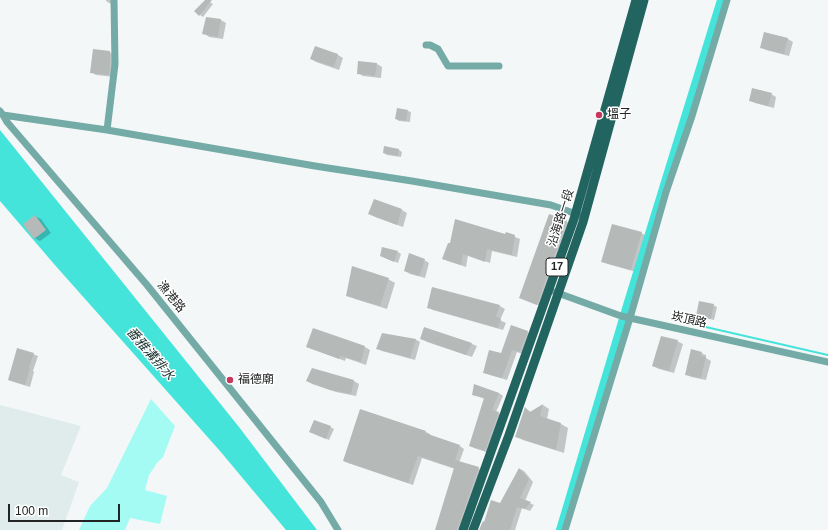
<!DOCTYPE html>
<meta charset="utf-8">
<style>
body{margin:0}
#map{position:relative;width:828px;height:530px;overflow:hidden;background:#f3f7f7;font-family:Arial,sans-serif}
canvas{display:block}
.scale{position:absolute;left:8px;top:504px;width:112px;height:18px;box-sizing:border-box;border:2px solid #222424;border-top:0;padding-left:5px;font-size:12px;line-height:14px;white-space:nowrap;color:#222424;-webkit-text-stroke:3px #fff;paint-order:stroke}
</style>
<div id="map">
<canvas width="828" height="530"></canvas>
<div class="scale">100 m</div>
</div>
<script>
const ctx = document.querySelector('canvas').getContext('2d');
ctx.lineJoin = 'round';
function paint(path, color) { ctx.fillStyle = color; ctx.fill(path, 'evenodd'); }
const toPath = rows => new Path2D(rows.map(r => 'M' + r).join(''));
function stroke(path, color, width, dash) { ctx.strokeStyle = color; ctx.lineWidth = width; ctx.lineCap = dash ? 'butt' : 'round'; ctx.setLineDash(dash || []); ctx.stroke(path); }
function label(font, color, halo, rows, align = 'center') {
  ctx.font = font + ' Arial,"Noto Sans TC",sans-serif'; ctx.lineWidth = 3; ctx.setLineDash([]); ctx.textBaseline = 'middle'; ctx.strokeStyle = halo; ctx.fillStyle = color; for (const [text, x, y, turn = 0] of rows) {
    ctx.save(); ctx.translate(x, y); ctx.rotate((+turn || 0) * Math.PI / 180); ctx.textAlign = isNaN(turn) ? turn : align; if (halo) ctx.strokeText(text, 0, 0); ctx.fillText(text, 0, 0); ctx.restore();
  }
}
const built = toPath([
 [0,405,81,426,61,475,79,482,62,530,0,530]
]);
const green = toPath([
 [151,399,175,426,163,457,157,463,149,475,145,490,167,496,160,524,130,518,125,530,79,530,90,506,107,488]
]);
const water = toPath([
 [0,130,239,427,317,530,286,530,220,451,54,264,0,201]
]);
const shadow = toPath([
 [106,0,116,0,111,4,106,1],
 [206,0,213,4,203,17,200,15],
 [221,20,226,23,223,39,209,37,204,33],
 [788,39,793,42,789,56,766,50,761,47],
 [315,47,338,55,343,58,339,70,316,62,311,59],
 [109,52,115,55,114,77,96,75,91,72],
 [377,64,382,67,381,78,363,76,358,73],
 [771,94,776,97,774,108,755,103,750,100],
 [408,111,411,112,410,122,399,121,396,119],
 [385,147,399,150,402,152,401,157,387,155,384,153],
 [375,200,402,210,407,213,403,227,375,217,370,214],
 [550,215,570,223,540,306,520,298],
 [35,216,41,219,51,233,40,241,34,238],
 [506,233,520,239,517,257,492,251,490,263,468,255,466,267,448,261,443,259,506,235],
 [641,233,647,236,636,272,608,264,602,261],
 [398,252,401,254,398,263,384,257],
 [424,260,429,263,425,278,410,274,405,271],
 [388,279,395,283,387,309,355,299,347,295],
 [432,288,500,306,505,309,500,320,506,323,503,330,433,310,428,307],
 [713,305,717,307,714,320,701,317,697,315],
 [314,329,365,347,370,350,366,365,346,358,345,361,313,349],
 [527,332,533,335,525,355,517,352,507,380,490,375,484,372,502,354],
 [415,339,420,342,415,360,382,351,377,348],
 [422,339,472,344,477,346,472,357,427,342],
 [677,341,683,344,674,373,659,369,653,366],
 [701,353,706,355,706,358,711,361,706,380,691,377,686,374],
 [33,354,38,356,33,371,34,372,30,387,14,382,9,380],
 [307,381,354,381,359,384,356,396,336,392,312,384],
 [475,385,499,393,503,396,496,412,502,415,489,453,474,448,470,446,485,399,477,396,473,394],
 [543,405,549,409,547,419,561,424,568,428,564,453,523,440,516,436,525,409,531,412],
 [361,410,426,432,430,434,430,436,460,446,464,449,459,463,478,468,483,471,462,530,436,530,455,469,422,458,413,485,348,463,344,461],
 [330,427,334,429,329,440,314,433],
 [520,469,524,471,533,482,525,501,534,505,530,511,522,508,515,530,480,530,500,504]
]);
const stream = toPath([
 [684,322,828,355]
]);
const canal = toPath([
 [560,530,628,302,721,0]
]);
const building = toPath([
 [205,0,212,0,199,16,194,11],
 [206,17,221,19,218,37,202,34],
 [764,32,788,38,784,54,760,48],
 [315,46,338,54,334,67,310,59],
 [93,49,110,51,110,64,109,75,90,73],
 [358,61,377,63,375,76,357,74],
 [752,88,772,93,768,106,749,101],
 [397,108,408,110,406,121,395,119],
 [384,146,399,149,398,156,383,153],
 [374,199,402,209,397,225,368,214],
 [549,214,567,220,537,305,519,298],
 [35,215,46,230,34,239,23,224],
 [455,219,505,234,506,232,515,235,512,255,487,249,485,262,463,254,461,265,442,259,448,243,450,243],
 [612,224,642,232,631,270,601,262],
 [382,247,398,251,394,262,380,256],
 [409,253,425,259,421,272,419,276,404,271],
 [352,266,389,278,380,306,346,296],
 [432,287,500,305,496,316,501,319,498,328,427,308],
 [699,301,714,304,711,319,696,316],
 [511,325,528,331,520,352,512,350,502,378,483,373,489,350,501,353],
 [424,327,472,343,466,355,420,339],
 [313,328,365,346,361,362,341,356,339,359,306,347],
 [382,333,416,339,410,358,376,349],
 [661,336,678,340,669,371,652,366],
 [17,348,34,353,29,368,30,368,25,385,8,380],
 [691,349,702,352,701,356,706,357,701,378,685,375],
 [312,368,354,380,351,394,330,390,306,381],
 [474,384,499,393,492,410,499,412,485,451,469,446,484,398,472,395],
 [543,404,540,416,561,423,556,450,515,437,525,407,530,412],
 [360,409,426,431,425,433,460,445,455,460,479,467,457,530,435,530,454,468,418,456,408,483,343,461],
 [314,420,331,426,326,439,309,432],
 [519,468,529,479,520,498,531,502,525,509,517,507,510,530,479,530,483,521,484,522,491,500,500,503]
]);
const minor = toPath([
 [426,45,430,45,438,49,448,66,499,66],
 [0,111,3,115,7,122,147,285,321,502,338,530],
 [3,115,107,130,315,166,412,181,551,205,579,215],
 [107,130,115,64,114,0],
 [555,292,621,316,828,362],
 [565,530,630,318,666,192,692,116,727,0]
]);
const major = toPath([
 [463,530,574,219,636,0],
 [473,530,509,435,583,222,644,0]
]);
const markers = [
 [599,115,4,"#c7385f"],
 [230,380,4,"#c7385f"]
];
const shields = [
 [557,267,22]
];
const shieldNames = [
 ["17",557,267]
];
const poiNames = [
 ["塭子",607,115],
 ["福德廟",238,380]
];
const streetNames = [
 ["沿海路一段",561,218,-72],
 ["漁港路",171,297,51],
 ["崁頂路",689,320,13]
];
const waterNames = [
 ["番雅溝排水",150,354,49]
];
paint(built, '#dfeceb');
paint(green, '#a3fbf4');
paint(water, '#44e4da');
paint(shadow, '#0003');
stroke(stream, '#44e4da', 2);
stroke(canal, '#44e4da', 8);
paint(building, '#b5b9b8');
stroke(minor, '#74aba6', 7);
stroke(major, '#226460', 9);
for (const [x, y, r, color] of markers) { const dot = new Path2D(); dot.arc(x, y, r, 0, 2 * Math.PI); ctx.fillStyle = color; ctx.fill(dot); stroke(dot, '#fff', 1.5); }
for (const [x, y, w] of shields) { const box = new Path2D(); box.roundRect(x - w / 2, y - 9, w, 18, 3); ctx.fillStyle = '#fff'; ctx.fill(box); stroke(box, '#222424', 1); }
label('bold 11px', '#222424', null, shieldNames);
label('12px', '#222424', '#fff', poiNames, 'left');
label('12px', '#222424', '#fff', streetNames);
label('italic 13px', '#193230', '#fff', waterNames);
</script>
